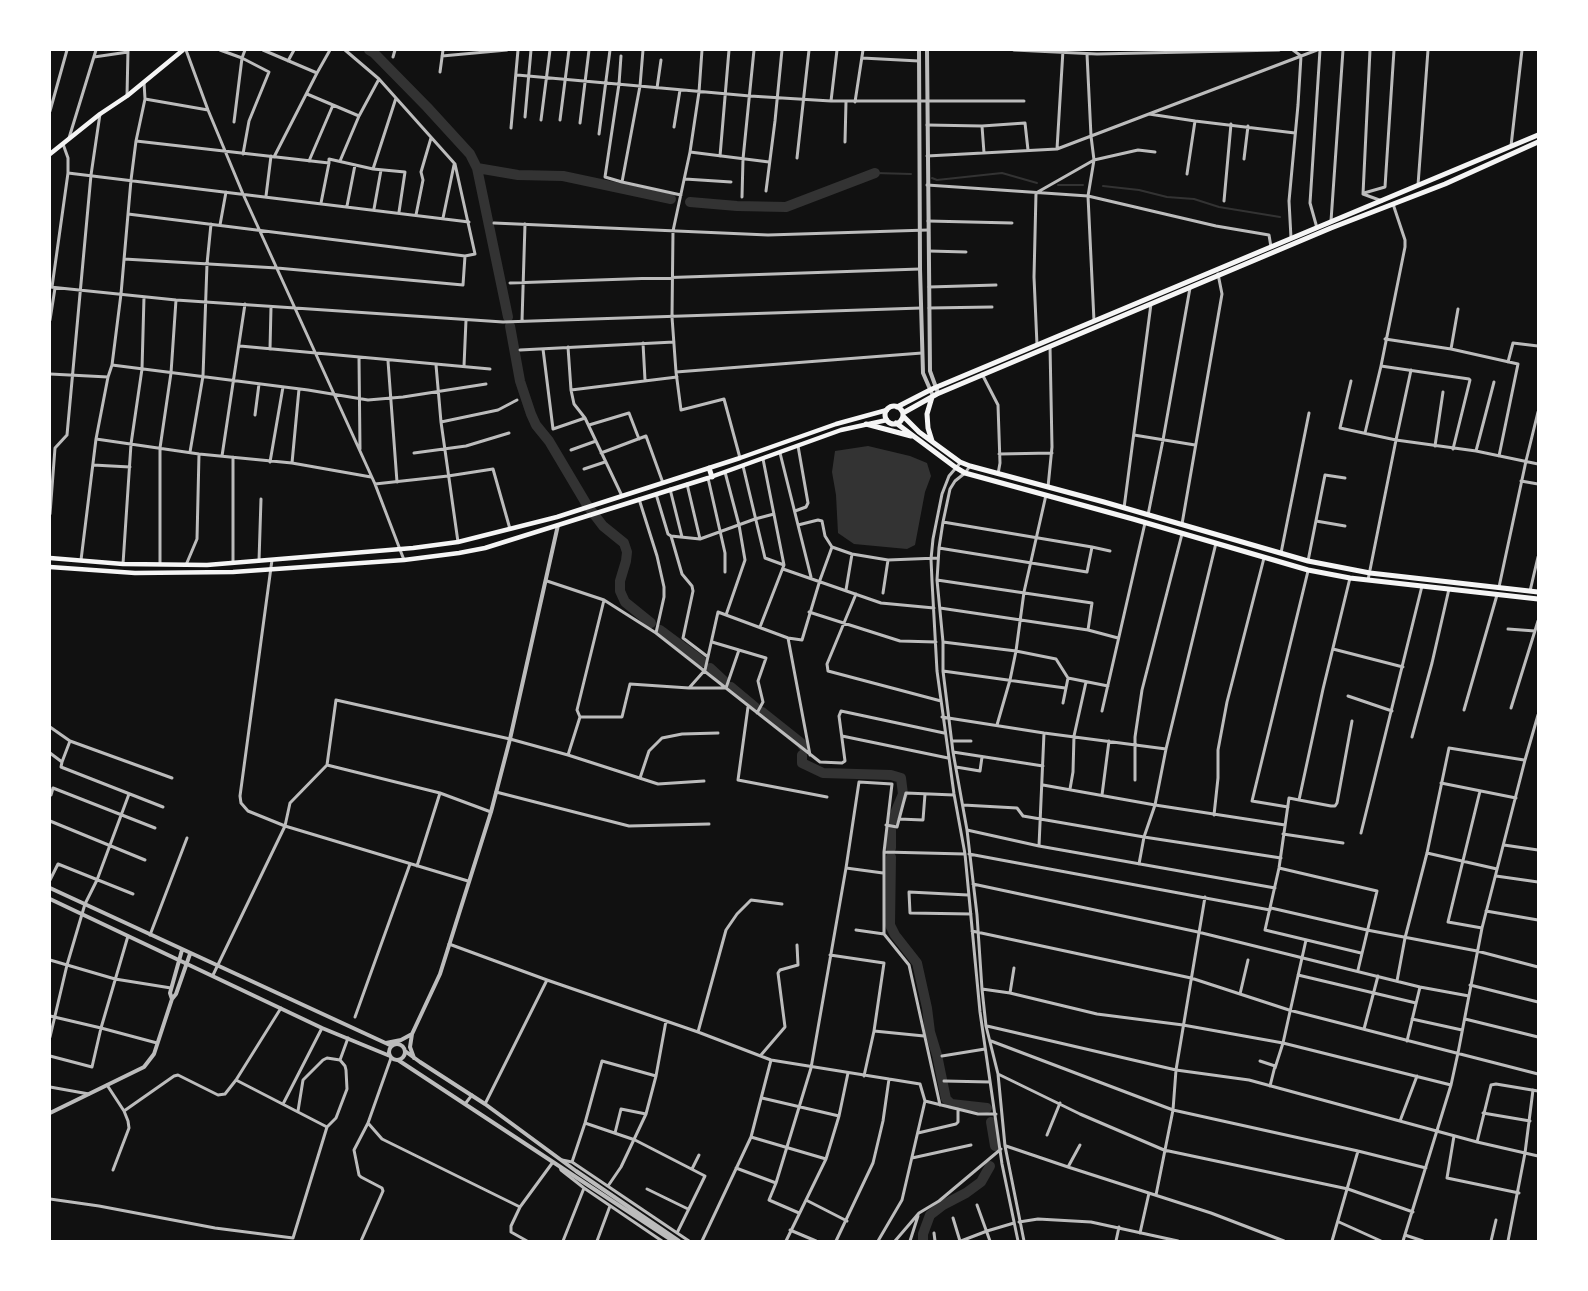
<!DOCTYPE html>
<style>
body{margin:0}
#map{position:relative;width:1588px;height:1291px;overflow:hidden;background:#111;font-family:"Fira Sans Condensed",sans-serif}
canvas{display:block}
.frame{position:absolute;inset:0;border:51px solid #fff;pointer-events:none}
</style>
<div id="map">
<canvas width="1588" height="1291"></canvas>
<div class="frame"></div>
</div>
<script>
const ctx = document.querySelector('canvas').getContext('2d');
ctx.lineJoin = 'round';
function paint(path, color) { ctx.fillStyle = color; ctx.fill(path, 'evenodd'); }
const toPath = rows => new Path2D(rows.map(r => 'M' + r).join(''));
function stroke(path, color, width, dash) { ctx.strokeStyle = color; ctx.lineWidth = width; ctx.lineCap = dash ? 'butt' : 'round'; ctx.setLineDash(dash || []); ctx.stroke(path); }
const water = toPath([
 [868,446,910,456,927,463,931,476,925,492,915,545,907,549,854,544,838,533,836,495,832,472,835,451]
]);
const stream = toPath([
 [875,173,911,174],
 [932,178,937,180,1002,173,1037,183],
 [1058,185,1083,185],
 [1103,186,1139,190,1167,197,1194,199,1219,207,1280,217]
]);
const river = toPath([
 [369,50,374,53,427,107,470,154,477,168,508,317],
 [477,168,518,175,563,176,671,199],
 [690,202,737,206,786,207,875,173],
 [510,326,520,381,531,414,536,425,549,441,587,505,603,526,624,543,627,552,626,561,620,581,620,591,625,602,651,623],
 [660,630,703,662],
 [710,668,725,682],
 [731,687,755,707],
 [762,712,801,743,803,746],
 [802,755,802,763,823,773,891,775,901,778,903,794,891,823],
 [891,848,891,830],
 [891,857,890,925,895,935,917,963,927,1008,930,1032,937,1055,946,1099,951,1104,987,1108],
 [991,1122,995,1146],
 [923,1241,923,1234,930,1215,943,1205,966,1193,981,1182,990,1166]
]);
const minor = toPath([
 [186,50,208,110,243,194,375,484,404,560],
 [220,50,242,58,269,72,249,121,243,154],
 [263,50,317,73,274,157],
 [702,50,699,92,690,152,673,231,672,317,676,372,681,410,724,399,740,458],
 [1014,50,1097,54,1279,50],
 [1370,50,1363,194,1382,201],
 [1087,54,1091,136,1094,160,1088,196,1094,321],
 [442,56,507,50],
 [621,56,619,84,605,177,622,182,681,195],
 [94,57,128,52],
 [393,57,395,50],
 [862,58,919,61],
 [288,61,294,50],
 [440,72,443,50],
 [317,73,330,50],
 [517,75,750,96,831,101,1024,101],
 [657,88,661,60],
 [307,94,359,116],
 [127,96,128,50],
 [145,99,208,110],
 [831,101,837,50],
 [855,102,863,50],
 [50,111,67,50],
 [1149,114,1195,121,1295,133],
 [525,117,531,50],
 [541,120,550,50],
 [560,120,569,50],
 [234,122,242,58,245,50],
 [580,123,589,50],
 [927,125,982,126,1025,123,1028,150],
 [982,126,984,153],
 [674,127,680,90],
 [511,128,518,50],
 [599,134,610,50],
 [69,138,96,50],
 [136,141,329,163,321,203],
 [845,142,846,102],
 [63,144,68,158,68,173],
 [1511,146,1522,50],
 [1057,149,1063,50],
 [690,152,769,162],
 [720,156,729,50],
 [927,156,1057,149,1317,50],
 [797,158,809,50],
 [1244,159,1248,126],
 [309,161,333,105],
 [340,161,359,116,379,79],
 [329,163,329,159,373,169,405,172,399,212],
 [373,169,396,98],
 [1187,174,1195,121],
 [685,179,731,182],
 [622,182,640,86,643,50],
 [927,185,1088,196,1216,226,1269,235,1271,247],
 [1418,185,1428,50],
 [766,191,775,121,782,50],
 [1364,193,1385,187,1394,50],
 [266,196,271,156],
 [742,197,743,159,754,50],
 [1224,201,1231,124],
 [347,206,355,165],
 [374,209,381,170],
 [128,214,465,256,475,254,455,164,379,79,345,50],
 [416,215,423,180,421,172,431,138],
 [443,218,454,165],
 [928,221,1012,223],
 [1331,221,1343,50],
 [494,223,768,235,928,230],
 [220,225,226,192],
 [1317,228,1310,203,1320,50],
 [1291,238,1289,201,1298,105,1301,56,1293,50],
 [929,251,966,252],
 [124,259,277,268,463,285,465,256],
 [510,283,920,269],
 [50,287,176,300,503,322,921,308],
 [52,287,68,173,469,222],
 [929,287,996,285],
 [929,308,992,307],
 [50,320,55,288],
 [522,321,525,224],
 [1385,339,1451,349,1518,364,1499,456],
 [643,343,645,380],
 [1037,345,1034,277,1036,193,1094,160,1138,150,1155,152],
 [240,346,490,369],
 [568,347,571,390,574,404,585,418,622,496],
 [270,349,271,307],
 [543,349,553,429,585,418],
 [1451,349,1458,309],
 [520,350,674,342],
 [359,358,360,449],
 [388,361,397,482],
 [1508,362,1513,343,1538,346],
 [112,365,308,390,368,400,403,397,486,384],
 [436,365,441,422,458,542],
 [464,366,466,320],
 [1381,366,1469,379,1470,380,1453,449],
 [676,372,922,353],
 [50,374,108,377],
 [982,374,998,405,1000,463,998,474],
 [1351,381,1340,428,1396,440,1476,451,1538,464],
 [571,390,677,377],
 [255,415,259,384],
 [441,422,498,410,517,400],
 [589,425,629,413,639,439],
 [1365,433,1381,366,1405,247,1405,240,1393,204],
 [1134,435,1195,445],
 [96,439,199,454,292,463,371,477],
 [1435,446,1443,392],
 [571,450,596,441],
 [1476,451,1494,382],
 [190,452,203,376,207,264,211,224],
 [414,453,466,446,509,433],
 [601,453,646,436,663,483],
 [780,453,811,577],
 [999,454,1052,453],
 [222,456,245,304],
 [233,457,233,563],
 [270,462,283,387],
 [961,462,949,476,942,494,933,539,931,559,932,581,937,671,954,794,965,854,980,1012,1002,1164,1018,1241],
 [292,463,299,389],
 [93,465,130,467],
 [743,466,765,558,784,565],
 [970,466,965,473,955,481,950,489,943,522,939,548,937,580,943,642,943,671,953,752,967,830,977,915,982,989,986,1026,998,1074,1005,1146,1024,1241],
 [584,469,605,462],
 [725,472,739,525,745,560,726,615],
 [708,478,725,553,725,572],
 [1521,481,1538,484],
 [375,484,448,476,493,469,510,529],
 [687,484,700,539],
 [1048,487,1052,447,1050,346],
 [670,489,682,537],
 [656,494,668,534,671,536],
 [639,499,657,556,664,587,664,597,656,633],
 [1124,508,1151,304],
 [795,511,806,507,808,503,798,446],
 [50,514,55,448,67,435,91,175,100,114],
 [1148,515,1163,440,1190,288],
 [1316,521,1345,526],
 [943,522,1092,547],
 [1182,524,1222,294,1218,274],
 [798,525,818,520,822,521,825,536,832,547],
 [939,548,1087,572,1092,547,1110,551],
 [1281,553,1309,413],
 [81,560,96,439,108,377,112,365,121,294,131,180,136,141,145,99,144,82],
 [259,561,261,499],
 [1308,561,1325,475,1345,478],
 [123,564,131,444,142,369,144,297],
 [160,564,160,448,171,373,176,300],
 [186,565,197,539,199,454],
 [783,569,881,603,934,608],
 [1350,578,1323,689,1299,800,1289,798,1279,868,1265,930,1361,953],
 [937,580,1092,603,1088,630],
 [1368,580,1396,440,1411,370],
 [547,581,604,600,656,633,820,762,842,763,845,761,839,716,841,711,944,733],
 [1499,587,1526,461,1538,412],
 [846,590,852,554],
 [1530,591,1538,557],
 [883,593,888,560],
 [856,594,827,664,828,671,941,701],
 [940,608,1088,630,1118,638],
 [809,612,900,641,936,642],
 [760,627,784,565,763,459],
 [1508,629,1535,631],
 [788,638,810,755],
 [712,642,766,658,758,681,763,702,757,713],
 [943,642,1016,651,1056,659,1068,678,1063,703],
 [1333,649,1403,667],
 [708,657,683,638,693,591,692,586,682,574,671,536,700,539,755,519,774,514],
 [943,671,1065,688],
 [1068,678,1108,686],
 [689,688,705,670,718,612,788,638,802,640,820,580,832,547,852,554,888,560,938,558],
 [1348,696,1392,711],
 [748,707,738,780,827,797],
 [1511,708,1538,621],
 [1464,710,1497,595],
 [1102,711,1145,523],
 [580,717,577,710,604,600],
 [942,717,1044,733,1166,749],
 [997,725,1010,680,1016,651,1024,592,1046,495],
 [50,727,70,741],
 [842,736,948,758],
 [1412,737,1432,663,1449,589],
 [952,741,971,741],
 [953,752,1043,766],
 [50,753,62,762,70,741,172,778],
 [568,755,580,717,622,717,630,684,689,688,726,688,739,650],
 [62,762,61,767,163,807],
 [327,765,440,793,491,812],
 [956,767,980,771,982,757],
 [640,778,649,751,662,738,682,734,718,733],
 [1135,780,1135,737,1142,690,1182,534],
 [1441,783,1516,798],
 [1043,785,1155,805,1285,825],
 [1070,789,1073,772,1074,736,1086,682],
 [1480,791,1448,922,1482,928],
 [496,792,629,826,709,824],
 [51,795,53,788,155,828],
 [1102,795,1109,741],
 [1299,800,1331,806,1335,806,1337,803,1352,721],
 [963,805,1017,808,1023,816,1144,837,1281,858],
 [1288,807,1252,801,1308,571],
 [1214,815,1218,778,1218,750,1227,702,1264,558],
 [899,819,923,820,925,794],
 [50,821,145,860],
 [886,825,897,827,906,793,954,795],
 [967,830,1039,846,1275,888],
 [1361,833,1422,586],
 [1283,834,1343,843],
 [1504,845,1538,850],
 [1039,846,1044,733],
 [884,852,965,854],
 [1427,853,1497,869],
 [969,854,1270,910],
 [1139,864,1144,837,1155,805,1166,749,1216,543],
 [417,866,440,793],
 [846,868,883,873],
 [1279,868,1377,891,1358,970],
 [1496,876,1538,882],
 [50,880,58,864,133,894],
 [468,881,285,826,290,803,327,765,336,700,510,739,568,755,658,784,704,781],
 [973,884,1198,932,1420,987,1469,996],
 [968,895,909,892,910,913,971,914],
 [1271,908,1367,930,1477,951,1538,967],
 [1486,911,1538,920],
 [856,930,884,934],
 [972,931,1191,978,1289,1010,1538,1074],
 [150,935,187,838],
 [128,936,101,1028,157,1043],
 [449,944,547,980,698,1032,771,1060,920,1084,925,1101,902,1200,878,1241],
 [830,955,884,963,874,1031,864,1076],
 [50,960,115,979,171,988],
 [213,975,285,826,248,811,241,803,240,796,272,560],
 [1298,975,1416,1003],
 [1397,981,1405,938,1427,853,1449,748,1524,760],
 [1470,985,1538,1002],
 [982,989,1010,993,1097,1014,1183,1025,1283,1043,1451,1085],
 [1010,993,1014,968],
 [1240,994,1248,960],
 [50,1016,101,1028,92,1067,50,1056],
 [355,1017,410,864],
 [1412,1019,1462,1030],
 [1465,1019,1538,1037],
 [987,1026,1176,1070,1249,1080,1477,1142,1538,1156],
 [1364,1029,1378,976],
 [874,1031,924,1036],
 [698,1032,726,930,737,914,751,900,782,904],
 [50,1037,67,965,85,904,97,880,129,794],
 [991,1041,1173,1110,1358,1151,1426,1168],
 [1407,1041,1420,987],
 [761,1055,785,1027,778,973,780,970,798,965,797,945],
 [942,1056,985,1049],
 [391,1058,368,1123,382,1139,520,1207],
 [340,1060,348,1038],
 [1260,1061,1275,1066,1270,1086],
 [1275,1068,1283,1043,1306,940],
 [998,1074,1080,1114,1164,1150,1348,1189,1413,1212],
 [944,1081,990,1082],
 [107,1085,124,1111,128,1121,129,1128,113,1170],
 [50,1087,89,1094],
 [762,1098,839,1116],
 [925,1101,978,1114,996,1114],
 [283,1104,322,1028],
 [465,1104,472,1095],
 [485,1104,547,980],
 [124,1111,174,1076,178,1075,218,1095,225,1094,236,1080,281,1008],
 [298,1111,303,1080,323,1060,327,1058,340,1060,345,1066,346,1070,347,1089,336,1118,327,1127],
 [1483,1113,1530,1121],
 [1400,1121,1417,1076],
 [585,1123,635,1140,705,1176,677,1233],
 [615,1133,621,1109,646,1114],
 [918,1133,956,1124,958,1122,958,1109],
 [1047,1135,1060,1103],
 [1454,1136,1447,1178,1519,1193],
 [751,1137,826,1159],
 [1477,1142,1491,1085,1496,1084,1538,1091],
 [1006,1146,1068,1167,1211,1213,1284,1241],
 [912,1158,971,1145],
 [562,1160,572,1162,689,1241],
 [572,1162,585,1123,602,1061,656,1076],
 [560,1167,561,1170,584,1188,662,1241],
 [1068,1167,1080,1145],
 [736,1168,776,1183],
 [692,1169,699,1155],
 [608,1186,621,1167,646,1114,656,1076,666,1021],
 [647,1189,688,1209],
 [1156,1195,1173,1110,1176,1070,1205,897],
 [50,1199,99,1206,215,1228,293,1238,327,1127,236,1080],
 [806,1200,847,1221],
 [977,1205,990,1241],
 [799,1213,769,1200,776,1183,811,1068,846,868,859,782,892,784,884,852,884,934,909,965,940,1105],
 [953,1218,960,1241],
 [1019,1222,1038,1219,1091,1222,1178,1241],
 [1339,1222,1381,1241],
 [790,1230,816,1241],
 [934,1233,935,1241],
 [1140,1233,1149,1193],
 [1405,1235,1423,1241],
 [361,1241,383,1191,382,1188,361,1177,359,1175,354,1150,368,1123],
 [527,1241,511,1232,511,1226,520,1207,553,1162],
 [563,1241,584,1188],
 [597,1241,610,1206],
 [702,1241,751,1137,771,1060],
 [786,1241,826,1159,839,1116,848,1073],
 [836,1241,873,1163,883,1121,889,1079],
 [895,1241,919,1213,939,1201,1001,1149],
 [910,1241,918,1216],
 [961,1241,987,1231,1014,1223],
 [1116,1241,1119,1227],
 [1332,1241,1358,1151],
 [1403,1241,1451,1085,1458,1053,1482,928,1525,760,1538,715],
 [1491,1241,1496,1220],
 [1508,1241,1525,1153,1533,1090]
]);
const tertiary = toPath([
 [919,50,920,269,923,373,933,396],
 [927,50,930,371,938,393],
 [50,888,392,1046],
 [50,899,322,1028,390,1056],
 [172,999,170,993,182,950],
 [386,1043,401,1040,412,1034],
 '389 1052a8 8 0 1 1 16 0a8 8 0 1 1-16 0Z',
 [405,1051,420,1062,485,1104,576,1171,679,1241],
 [414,1058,410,1047,412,1034,440,974,491,812,510,739,558,525],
 [398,1060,673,1241],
 [50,1113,144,1067,154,1054,172,999,176,994,190,954]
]);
const secondary = toPath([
 [50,154,100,114,127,96,183,50],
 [50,558,123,564,207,565,413,548,458,542,557,517,740,458,836,424,887,410],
 [50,567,135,573,233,572,404,560,459,553,485,548,708,478,841,430,887,420]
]);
const primary = toPath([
 [709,468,712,477]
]);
const trunk = toPath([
 [932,397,927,414,928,428,932,441],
 '885 415a9 9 0 1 1 18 0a9 9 0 1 1-18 0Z',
 [897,407,932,389,1538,135],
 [903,413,937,394,1331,228,1445,184,1538,142],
 [903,416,919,432,960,462,970,466,1104,502,1308,561,1370,573,1538,592],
 [896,423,955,467,965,473,1133,519,1308,570,1350,578,1538,599],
 [866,424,911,436]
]);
paint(water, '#333');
stroke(stream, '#333', 2);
stroke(river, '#333', 10);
stroke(minor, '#bcbcbc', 3);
stroke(tertiary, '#bcbcbc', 4);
stroke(secondary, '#f5f5f5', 4.5);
stroke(primary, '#f5f5f5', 5);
stroke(trunk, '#f5f5f5', 5);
</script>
